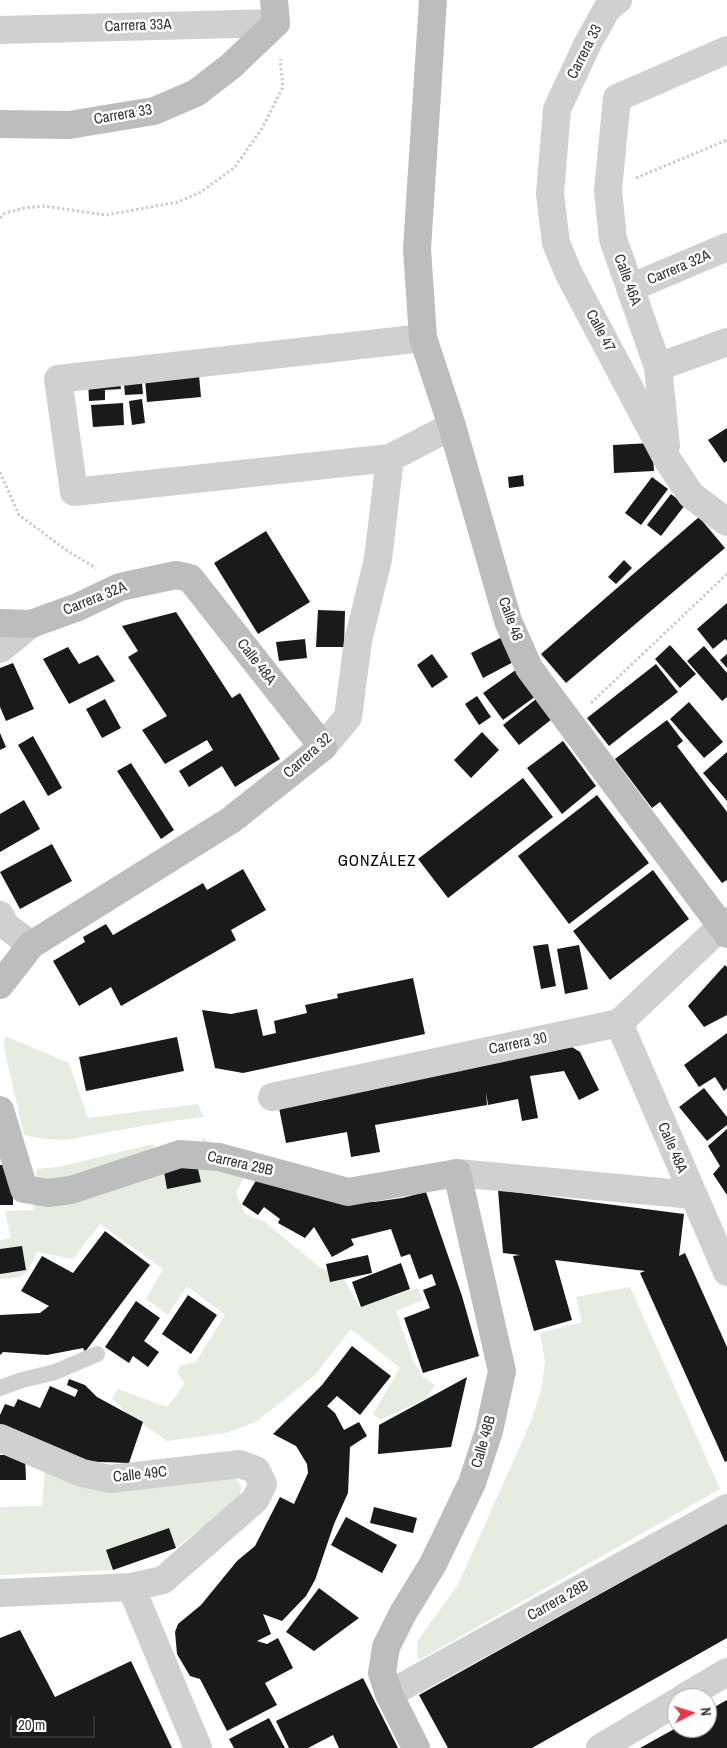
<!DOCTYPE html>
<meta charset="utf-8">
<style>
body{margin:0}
#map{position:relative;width:727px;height:1748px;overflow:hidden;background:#fff;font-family:"Archivo Narrow",sans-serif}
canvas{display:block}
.north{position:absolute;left:667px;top:1688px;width:50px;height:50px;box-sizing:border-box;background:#fff;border:1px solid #adadad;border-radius:50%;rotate:85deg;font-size:14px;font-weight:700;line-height:20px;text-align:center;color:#333}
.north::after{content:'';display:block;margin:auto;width:18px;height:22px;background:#e63946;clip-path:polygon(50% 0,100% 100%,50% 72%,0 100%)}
.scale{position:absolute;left:10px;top:1716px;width:85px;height:22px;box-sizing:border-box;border:2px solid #333;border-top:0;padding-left:6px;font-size:15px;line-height:18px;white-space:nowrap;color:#333;-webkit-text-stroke:4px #fff;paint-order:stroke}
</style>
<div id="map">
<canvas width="727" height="1748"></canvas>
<div class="north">N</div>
<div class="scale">20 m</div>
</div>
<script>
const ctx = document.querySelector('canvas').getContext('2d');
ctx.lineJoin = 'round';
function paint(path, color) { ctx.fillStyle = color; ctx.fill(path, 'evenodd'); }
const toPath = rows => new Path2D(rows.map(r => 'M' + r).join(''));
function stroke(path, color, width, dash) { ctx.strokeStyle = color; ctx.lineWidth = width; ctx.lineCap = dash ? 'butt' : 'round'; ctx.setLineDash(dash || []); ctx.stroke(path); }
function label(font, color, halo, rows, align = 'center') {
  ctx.font = font + ' "Archivo Narrow",sans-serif'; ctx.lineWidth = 5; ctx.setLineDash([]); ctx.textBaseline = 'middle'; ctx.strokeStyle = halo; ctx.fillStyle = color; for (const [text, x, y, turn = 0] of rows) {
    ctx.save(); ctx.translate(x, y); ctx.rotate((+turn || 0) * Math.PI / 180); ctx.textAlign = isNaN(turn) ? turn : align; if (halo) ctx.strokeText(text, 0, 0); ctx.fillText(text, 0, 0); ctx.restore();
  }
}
const green = toPath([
 [5,1036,69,1063,88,1118,198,1104,204,1117,164,1122,66,1140,44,1139,24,1135,4,1048],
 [202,1138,232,1155,248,1170,236,1193,245,1214,265,1222,318,1266,344,1279,360,1307,417,1288,423,1300,396,1311,413,1360,423,1377,435,1385,425,1399,380,1420,373,1414,400,1368,351,1329,314,1376,256,1422,226,1433,167,1441,126,1412,112,1399,118,1389,167,1407,185,1384,177,1372,181,1365,196,1362,225,1315,187,1286,168,1315,146,1299,163,1269,100,1224,73,1259,37,1252,28,1271,20,1277,0,1279,0,1240,11,1238,5,1211,34,1210,37,1169,58,1167,153,1144,159,1169,202,1162],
 [630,1287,720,1489,419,1660,417,1651,418,1640,458,1585,532,1419,542,1386,545,1362,540,1333,582,1322,576,1297],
 [45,1467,233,1474,241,1485,240,1498,230,1510,196,1532,176,1548,169,1528,106,1550,113,1570,0,1575,0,1507,42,1506]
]);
const building = toPath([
 [141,372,143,394,125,395,123,374],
 [199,375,201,397,147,402,145,380],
 [119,376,121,389,105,390,105,400,89,401,88,379],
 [142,399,145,423,132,425,129,401],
 [123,403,124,425,93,427,91,405],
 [727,428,727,461,724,463,708,440],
 [652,443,654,471,614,473,613,445],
 [523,475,524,486,509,488,508,477],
 [652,477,668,489,641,525,625,513],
 [671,494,685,505,661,536,647,525],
 [699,517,725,548,566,683,541,654],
 [266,531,310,602,258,634,214,563],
 [624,560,632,568,616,584,608,577],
 [727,603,727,641,725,639,713,649,697,629],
 [318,610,345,611,344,647,316,647],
 [176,612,232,698,240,693,280,759,235,787,222,766,189,787,179,771,213,750,207,740,165,764,142,730,167,716,128,657,138,651,122,626],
 [508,634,521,658,483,678,471,653],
 [305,639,307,658,279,661,276,642],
 [670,645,696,674,680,688,655,659],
 [704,646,727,673,727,697,722,701,687,661],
 [68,647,79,664,98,655,115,681,69,704,43,659],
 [432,654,448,677,432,688,417,665],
 [727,654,727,668,720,660],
 [13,663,34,709,6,721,0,707,0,668],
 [656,664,678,692,609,746,587,718],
 [517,669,536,696,503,720,483,693],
 [477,696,491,717,479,725,465,704],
 [105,699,121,728,102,738,86,709],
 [536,699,552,719,519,745,503,725],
 [689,702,723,742,704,758,670,719],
 [667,720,683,741,677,746,727,812,727,880,722,883,660,802,652,808,615,759],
 [482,732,499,750,471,778,454,760],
 [0,733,6,747,0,750],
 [33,736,62,788,48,796,18,745],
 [563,741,596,786,562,814,527,768],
 [727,752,727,801,703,773],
 [131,763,174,830,161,839,117,771],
 [523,778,553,817,448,898,418,859],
 [597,795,649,863,569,924,518,856],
 [24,800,40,829,0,852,0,814],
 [52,844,72,881,20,909,0,872],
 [243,869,266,910,231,930,236,940,121,1006,111,987,79,1006,53,961,85,942,83,937,106,924,113,935,203,883,207,890],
 [653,870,689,919,610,980,573,931],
 [548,944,556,986,541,989,533,946],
 [579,945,588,989,565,994,557,949],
 [725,965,727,967,727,1015,704,1027,688,1006],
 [413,978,425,1034,243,1073,215,1068,202,1010,231,1014,257,1009,263,1036,276,1033,274,1021,307,1013,305,1005,338,998,337,994],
 [727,1033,727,1088,724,1091,715,1077,699,1087,684,1065],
 [177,1037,184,1071,86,1091,79,1057],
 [572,1047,580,1052,599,1090,579,1100,564,1071,530,1076,538,1118,522,1121,518,1099,488,1105,486,1092,487,1105,375,1125,380,1152,351,1157,347,1132,286,1143,278,1103],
 [704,1088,727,1117,727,1125,707,1141,679,1107],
 [727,1129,727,1195,713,1174,720,1166,708,1146],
 [196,1160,201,1182,167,1189,163,1166],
 [0,1165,13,1165,13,1205,0,1205],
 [261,1172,347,1201,374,1202,402,1198,426,1192,462,1296,479,1356,423,1373,404,1318,430,1308,423,1290,436,1285,432,1274,419,1279,410,1254,401,1257,391,1229,351,1239,354,1245,332,1257,314,1227,305,1238,278,1223,280,1219,264,1207,258,1215,242,1204],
 [498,1190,684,1214,679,1256,685,1253,727,1347,727,1461,725,1462,640,1273,645,1271,555,1260,572,1320,534,1331,513,1256,520,1255,503,1253],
 [105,1231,150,1265,85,1352,83,1348,47,1355,3,1352,0,1355,0,1315,40,1313,49,1306,21,1291,42,1256,73,1273],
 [22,1246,26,1270,0,1274,0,1249],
 [368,1255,372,1273,330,1282,326,1264],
 [401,1263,410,1289,361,1307,352,1282],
 [188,1295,217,1315,191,1354,162,1334],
 [136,1301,160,1318,144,1341,159,1352,148,1367,133,1356,129,1363,105,1347],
 [352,1346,391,1376,360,1415,337,1396,327,1406,335,1413,344,1430,359,1422,367,1436,350,1447,348,1493,334,1524,315,1580,306,1596,282,1621,263,1614,271,1634,257,1641,267,1644,278,1638,293,1668,265,1683,277,1705,227,1731,200,1679,190,1676,177,1654,175,1632,178,1624,201,1605,237,1561,255,1546,280,1497,294,1504,308,1473,307,1464,296,1446,273,1434,322,1385],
 [467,1377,451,1447,378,1454,379,1425],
 [69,1379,85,1385,97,1397,143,1422,129,1463,74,1461,0,1427,0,1415,5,1404,14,1407,18,1399,40,1408,50,1386,75,1397,78,1390,67,1385],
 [0,1455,25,1455,26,1480,0,1480],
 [374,1507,417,1518,413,1533,370,1523],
 [346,1517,397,1545,382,1573,331,1545],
 [727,1523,727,1638,532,1748,448,1748,419,1695],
 [169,1528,176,1548,113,1570,106,1550],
 [319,1588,359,1618,314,1651,286,1632],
 [20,1630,55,1697,131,1661,172,1748,0,1748,0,1638],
 [363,1678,398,1748,339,1748,333,1735,308,1748,289,1748,276,1721],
 [727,1700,727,1748,640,1748,676,1728,707,1728,707,1711],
 [269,1718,285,1748,234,1748,229,1739]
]);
const path = toPath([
 [636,178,727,140],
 [0,218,5,213,24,208,44,206,106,215,178,202,201,192,234,168,261,130,283,87,280,59],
 [0,472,19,515,69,552,96,568],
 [591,703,727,574]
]);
const lane = toPath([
 [0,1388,22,1380,55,1372,97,1354]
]);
const street = toPath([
 [618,0,607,9,588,43,557,109,550,194,556,243,569,274,667,459,691,495,727,522],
 [0,30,276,23],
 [630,288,727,247],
 [423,338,58,379,74,492,390,458,452,426],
 [658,367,727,342],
 [666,446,658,367,613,239,608,190,617,98,727,50],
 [0,649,31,624],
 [323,747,348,717,358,641,378,559,390,458],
 [0,915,5,925,31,945],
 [619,1023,727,1272],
 [272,1097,619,1023,727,921],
 [457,1173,693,1195],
 [0,1438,82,1473,110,1479,240,1464,256,1470,263,1484,255,1500,163,1580,131,1587,0,1593],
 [131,1587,198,1748],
 [389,1694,727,1508],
 [683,1698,727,1672],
 [600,1748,677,1702]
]);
const secondary = toPath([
 [433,0,417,249,423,338,452,426,508,621,529,668,727,934],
 [0,124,69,125,154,111,196,93,231,66,276,23,274,0],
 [0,623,31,624,78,607,120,587,176,575,190,578,323,747,231,820,31,945,0,985],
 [0,1110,24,1189,48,1193,71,1190,180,1154,219,1157,348,1192,457,1173,502,1371,489,1431,472,1483,433,1564,403,1613,386,1647,382,1673,389,1694,416,1748]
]);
const streetNames = [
 ["Carrera 33A",138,26,-2],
 ["Carrera 33",585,52,-63],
 ["Carrera 33",123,115,-10],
 ["Carrera 32A",679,268,-23],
 ["Calle 46A",627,280,70],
 ["Calle 47",600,331,62],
 ["Carrera 32A",95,599,-22],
 ["Calle 48",510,619,70],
 ["Calle 48A",256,662,52],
 ["Carrera 32",308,756,-42],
 ["Carrera 30",518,1044,-12],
 ["Calle 48A",672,1148,67],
 ["Carrera 29B",240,1164,13],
 ["Calle 48B",484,1442,-74],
 ["Calle 49C",140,1475,-6],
 ["Carrera 28B",558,1601,-29]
];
const neighbourhoodNames = [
 ["GONZÁLEZ",377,862]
];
paint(green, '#e6ecdf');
paint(building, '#1a1a1a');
stroke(path, '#cdcdcd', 3, [2.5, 2.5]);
stroke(lane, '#d0d0d0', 16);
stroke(street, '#d0d0d0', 28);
stroke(secondary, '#bdbdbd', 28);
label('15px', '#333', '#fff', streetNames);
ctx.letterSpacing = '1px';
label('16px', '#000', '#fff', neighbourhoodNames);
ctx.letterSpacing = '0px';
</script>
